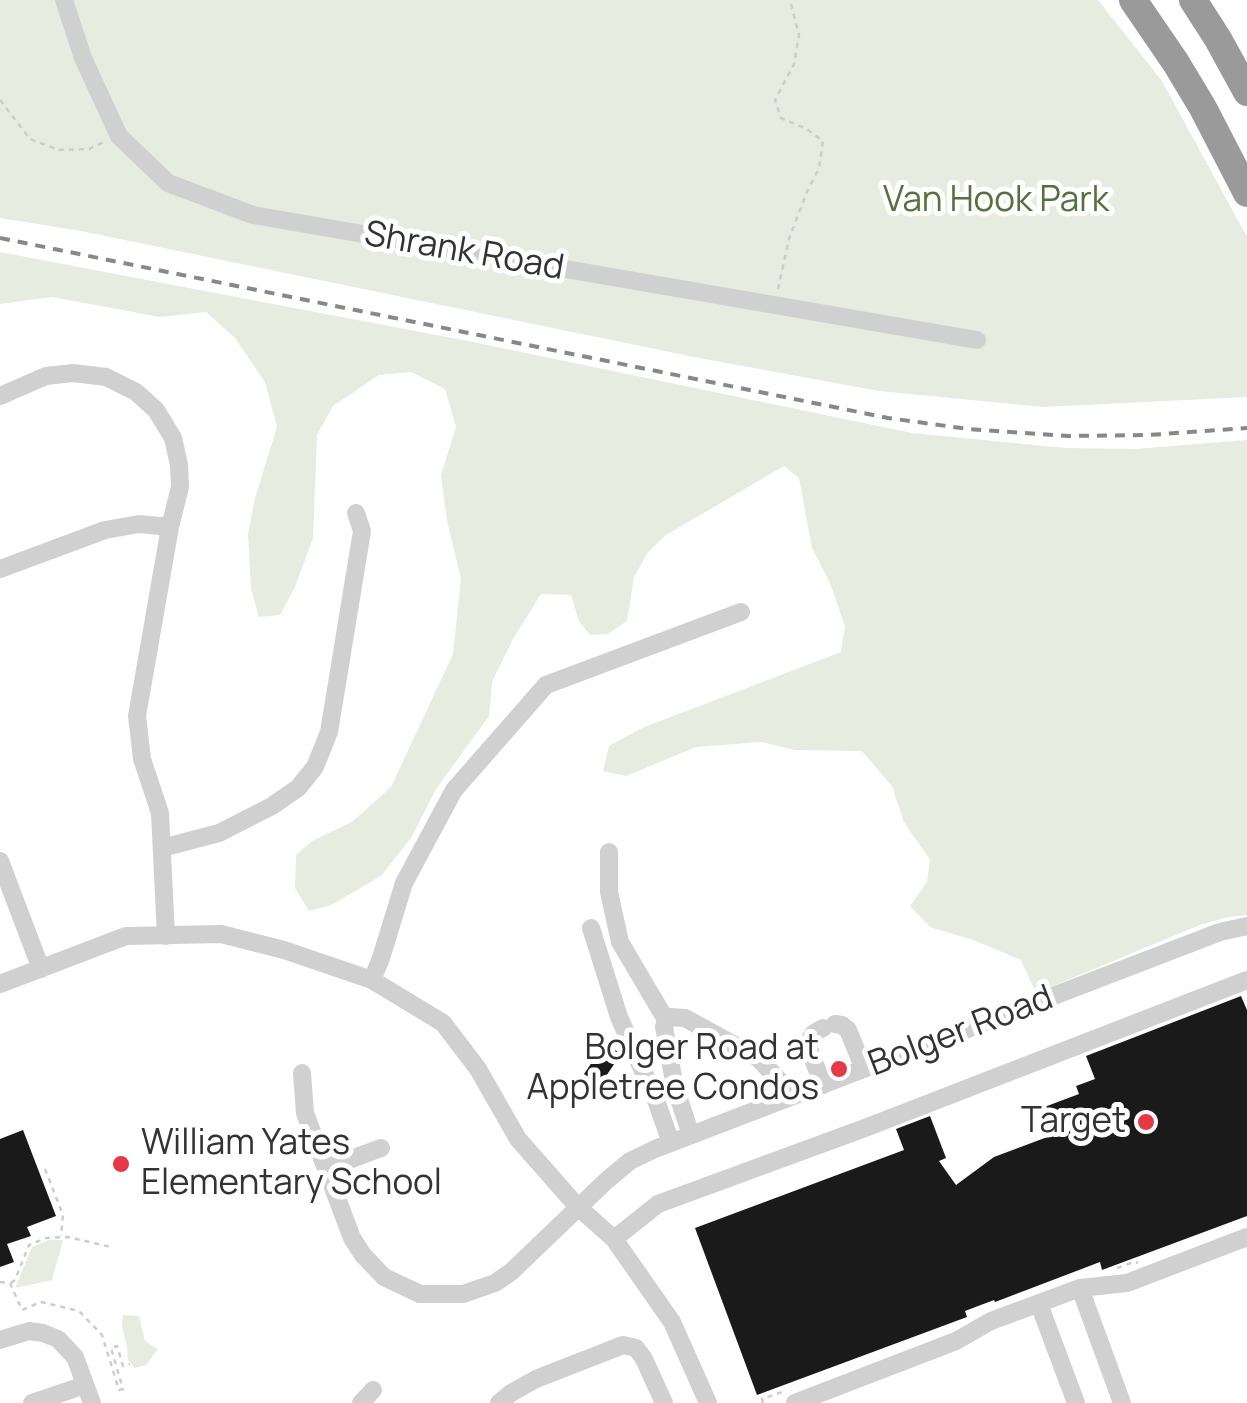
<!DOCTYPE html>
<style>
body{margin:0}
canvas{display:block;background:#fff}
</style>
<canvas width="1247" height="1403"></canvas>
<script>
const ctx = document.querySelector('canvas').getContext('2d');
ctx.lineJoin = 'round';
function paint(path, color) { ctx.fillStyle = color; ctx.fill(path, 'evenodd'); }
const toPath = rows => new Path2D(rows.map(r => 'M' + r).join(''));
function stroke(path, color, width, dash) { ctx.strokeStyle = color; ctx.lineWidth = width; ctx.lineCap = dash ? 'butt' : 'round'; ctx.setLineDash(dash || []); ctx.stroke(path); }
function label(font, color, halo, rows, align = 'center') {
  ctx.font = font + ' Manrope,sans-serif'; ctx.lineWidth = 10; ctx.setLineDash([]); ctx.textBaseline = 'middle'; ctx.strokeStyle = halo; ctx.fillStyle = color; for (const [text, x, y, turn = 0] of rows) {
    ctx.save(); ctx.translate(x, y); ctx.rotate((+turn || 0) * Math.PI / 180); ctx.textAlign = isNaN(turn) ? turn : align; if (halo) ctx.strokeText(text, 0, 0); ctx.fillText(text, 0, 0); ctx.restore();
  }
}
const green = toPath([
 [0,0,1098,0,1162,81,1247,237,1247,397,1043,407,879,391,694,357,81,231,0,218],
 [0,252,473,342,912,433,1066,448,1135,449,1247,440,1247,915,1228,917,1200,925,1036,993,1021,960,973,940,930,927,910,906,927,882,930,860,904,822,892,786,862,751,795,750,761,742,696,747,626,776,603,771,609,746,642,728,841,652,845,626,830,583,812,548,799,478,784,466,666,535,648,552,634,577,627,621,608,634,590,635,579,621,571,595,541,594,513,639,492,682,489,716,436,789,411,838,381,876,331,905,309,911,295,888,296,855,312,841,352,822,391,787,453,654,461,579,447,521,441,475,456,427,445,389,411,372,379,375,333,406,317,435,313,538,295,587,280,615,259,617,251,589,248,534,255,498,277,427,265,382,235,338,206,312,160,317,52,297,0,304],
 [49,1240,63,1240,52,1280,15,1288,32,1247],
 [123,1315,139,1316,145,1341,158,1349,146,1365,135,1368,128,1360,127,1347,122,1325]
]);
const building = toPath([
 [1241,996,1247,1010,1247,1216,1102,1270,1100,1262,995,1302,994,1300,965,1311,967,1317,757,1395,695,1228,904,1150,896,1129,930,1116,946,1158,939,1161,956,1185,994,1157,1050,1136,1039,1109,1079,1094,1076,1086,1095,1079,1086,1056],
 [605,1043,621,1054,600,1085,584,1074],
 [23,1130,56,1216,27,1227,31,1236,7,1244,14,1262,0,1267,0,1139]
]);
const path = toPath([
 [0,100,30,139,59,150,89,149,104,142],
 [778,289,789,239,806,194,819,168,823,141,807,129,781,118,775,100,794,64,799,35,790,0],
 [45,1169,63,1215,61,1236],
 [1117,1268,1134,1262,1138,1263],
 [0,1282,10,1283,22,1310,41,1302,79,1311,102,1335,119,1390,123,1389,111,1348,117,1346,123,1366,130,1364],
 [11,1283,15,1280,29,1245,46,1238,68,1237,111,1247],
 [763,1403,762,1399,785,1391]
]);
const minor = toPath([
 [64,0,83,58,119,136,168,183,253,215,977,340],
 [0,396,46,376,73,373,106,377,136,392,156,410,173,438,179,465,180,487,170,527,137,716,142,759,160,813,166,936],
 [0,569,105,530,139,524,170,527],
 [162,848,219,833,272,806,298,788,315,767,329,732,362,531,356,513],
 [609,852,609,892,620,942,666,1020],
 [0,861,41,969],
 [591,928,619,1017,656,1100,671,1143],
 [372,980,381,958,404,883,454,790,546,685,741,612],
 [0,984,126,936,221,934,284,950,372,980,443,1023,478,1069,518,1139,577,1206,614,1239,672,1322,708,1403],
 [835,1024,842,1025,848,1030,864,1069],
 [302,1073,305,1113,352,1238,363,1255,384,1277,420,1294,463,1294,495,1283,511,1272,606,1181,630,1161,655,1149,1220,932,1247,926],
 [823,1085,809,1049,810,1039,814,1033,823,1028],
 [691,1135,675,1087,664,1027,666,1020,670,1017,685,1018,758,1058,794,1096],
 [327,1168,381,1148],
 [614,1239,658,1204,865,1128,1247,980],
 [1080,1288,1122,1403],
 [1039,1304,1076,1403],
 [0,1340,29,1331,43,1333,58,1339,75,1357,92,1403],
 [32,1403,85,1385],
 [361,1403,373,1390],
 [499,1403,511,1393,536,1379,623,1345,636,1348,644,1359,664,1403],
 [795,1403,956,1341,991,1321,1080,1288,1127,1283,1247,1237]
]);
const highway = toPath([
 [1133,0,1176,63,1203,108,1247,193],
 [1193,0,1218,39,1247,92]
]);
const rail = toPath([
 [0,238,888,418,968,429,1068,436,1149,435,1247,428]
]);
const markers = [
 [839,1069,10,"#e63946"],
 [1146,1122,10,"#e63946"],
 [121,1164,10,"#e63946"]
];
const parkNames = [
 ["Van Hook Park",996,201]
];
const streetNames = [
 ["Shrank Road",464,252,10],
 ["Bolger Road",961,1032,-21]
];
const poiNames = [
 ["Bolger Road at",819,1049],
 ["Appletree Condos",819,1089],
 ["Target",1126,1122],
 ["William Yates",141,1144,"left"],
 ["Elementary School",141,1184,"left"]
];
paint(green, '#e6ecdf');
paint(building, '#1a1a1a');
stroke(path, '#cdcdcd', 2.5, [5, 5]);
stroke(minor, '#d0d0d0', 18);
stroke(highway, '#9a9a9a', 28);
stroke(rail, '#888', 4, [10, 8]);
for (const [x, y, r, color] of markers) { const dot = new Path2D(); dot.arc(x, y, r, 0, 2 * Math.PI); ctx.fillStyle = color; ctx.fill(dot); stroke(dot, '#fff', 4); }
label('35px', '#56703f', '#fff', parkNames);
label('35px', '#333', '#fff', streetNames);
label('35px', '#333', '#fff', poiNames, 'right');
</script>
